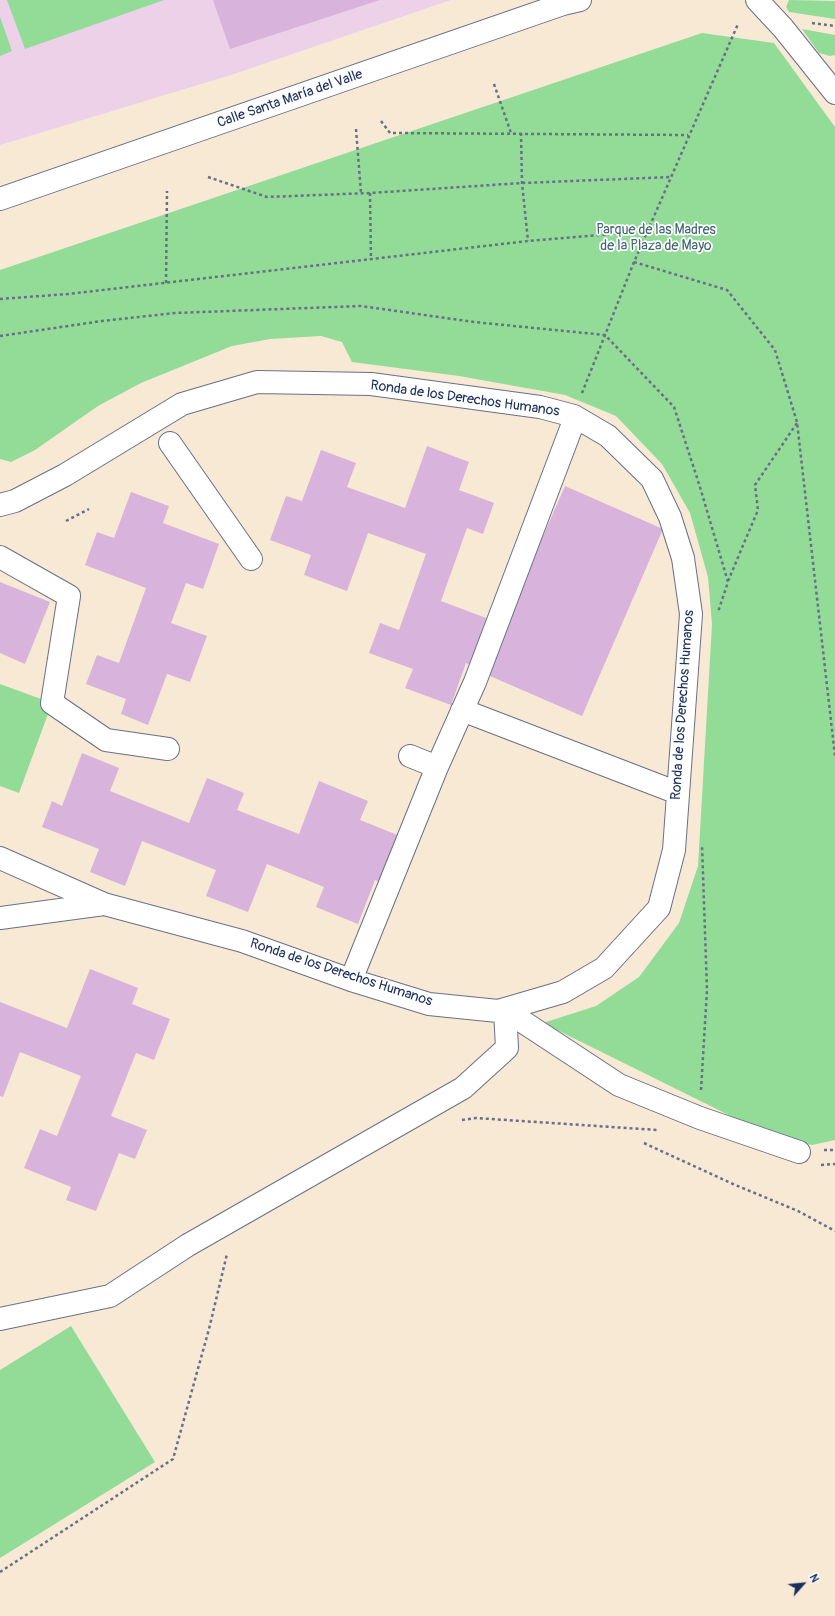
<!DOCTYPE html>
<meta charset="utf-8">
<style>
body{margin:0}
#map{position:relative;width:835px;height:1616px;overflow:hidden;background:#f8e9d5;font-family:Pangolin,sans-serif}
canvas{display:block}
.north{position:absolute;left:783px;top:1564px;width:40px;height:40px;-webkit-text-stroke:3px #fff;paint-order:stroke;rotate:63deg;font-size:11px;font-weight:700;line-height:16px;text-align:center;color:#1b2f5e}
.north::after{content:'';display:block;margin:auto;width:14px;height:18px;background:#1b2f5e;clip-path:polygon(50% 0,100% 100%,50% 72%,0 100%)}
</style>
<div id="map">
<canvas width="835" height="1616"></canvas>
<div class="north">N</div>
</div>
<script>
const ctx = document.querySelector('canvas').getContext('2d');
ctx.lineJoin = 'round';
function paint(path, color) { ctx.fillStyle = color; ctx.fill(path, 'evenodd'); }
const toPath = rows => new Path2D(rows.map(r => 'M' + r).join(''));
function stroke(path, color, width, dash) { ctx.strokeStyle = color; ctx.lineWidth = width; ctx.lineCap = dash ? 'butt' : 'round'; ctx.setLineDash(dash || []); ctx.stroke(path); }
function label(font, color, halo, rows, align = 'center') {
  ctx.font = font + ' Pangolin,sans-serif'; ctx.lineWidth = 3.5; ctx.setLineDash([]); ctx.textBaseline = 'middle'; ctx.strokeStyle = halo; ctx.fillStyle = color; for (const [text, x, y, turn = 0] of rows) {
    ctx.save(); ctx.translate(x, y); ctx.rotate((+turn || 0) * Math.PI / 180); ctx.textAlign = isNaN(turn) ? turn : align; if (halo) ctx.strokeText(text, 0, 0); ctx.fillText(text, 0, 0); ctx.restore();
  }
}
const built = toPath([
 [0,0,451,0,231,75,0,145]
]);
const green = toPath([
 [7,0,164,0,25,49],
 [789,0,835,1,835,19,789,12,786,7],
 [0,17,12,51,0,56],
 [802,29,835,35,835,55,830,56,819,53],
 [702,33,774,43,835,127,835,1140,812,1145,771,1136,543,1023,596,1006,639,977,679,923,698,866,712,624,708,577,690,513,662,464,616,416,565,395,459,376,352,362,342,342,321,336,270,339,232,346,141,383,98,406,35,450,11,462,0,459,0,270],
 [0,684,52,703,19,793,0,786],
 [71,1326,155,1462,0,1558,0,1370]
]);
const building = toPath([
 [213,0,380,0,230,49],
 [427,446,469,462,459,490,494,503,483,534,467,528,441,601,494,621,477,668,466,663,451,705,405,688,413,669,369,653,380,623,399,630,426,554,368,533,347,591,304,575,311,555,270,540,286,496,302,501,321,450,356,463,347,487,405,508],
 [565,486,663,529,582,716,483,673],
 [131,492,169,506,163,523,219,544,203,589,186,583,171,623,207,636,190,682,167,674,148,725,121,714,126,699,86,684,97,655,119,663,146,588,85,565,97,532,114,538],
 [0,582,50,602,25,664,0,653],
 [82,753,119,768,110,791,189,823,207,778,244,793,237,810,299,834,319,781,368,801,360,820,405,838,387,885,375,880,358,924,316,907,324,887,267,864,248,912,206,896,216,870,142,841,125,886,90,872,99,849,42,827,52,801,62,806],
 [90,969,138,988,132,1004,170,1019,154,1060,136,1053,111,1116,147,1130,135,1159,119,1153,96,1211,66,1200,71,1187,24,1168,40,1129,57,1136,81,1076,20,1052,3,1097,0,1096,0,1002,67,1028]
]);
const path = toPath([
 [812,23,835,26],
 [494,84,511,133],
 [381,121,390,133,688,135],
 [356,129,361,193],
 [521,133,522,183,528,241],
 [208,177,267,197,370,193,522,183,672,177],
 [370,193,371,260],
 [634,262,727,290,775,350,797,422,835,756],
 [166,283,167,191],
 [0,299,68,294,528,241,649,231],
 [0,336,102,321,175,313,361,306,474,322,605,335,674,407,700,487,728,582,718,612],
 [582,393,634,262,738,24],
 [66,521,89,509],
 [728,581,758,510,755,485,797,423],
 [701,1090,707,990,702,845],
 [462,1120,476,1118,657,1130],
 [644,1143,733,1184,798,1211,835,1231],
 [824,1150,835,1150],
 [821,1165,835,1164],
 [0,1572,173,1459,209,1329,227,1254]
]);
const minor = toPath([
 [757,0,783,28,835,93],
 [0,199,563,4,580,0],
 [170,443,251,559],
 [0,505,15,501,65,475,182,404,257,382,371,384,540,407,574,416,608,436,652,479,670,517,683,558,691,614,674,850,659,908,604,968,563,992,498,1011,429,1004,351,980,242,941,104,904,0,918],
 [0,557,69,596,52,703,106,740,168,749],
 [462,710,678,793],
 [410,756,437,767],
 [0,858,104,904],
 [351,980,437,767,475,682,572,426],
 [505,1010,619,1085,700,1118,799,1152],
 [0,1319,110,1296,188,1245,463,1088,507,1048,505,1010]
]);
const streetNames = [
 ["Calle Santa María del Valle",290,99,-19],
 ["Ronda de los Derechos Humanos",465,399,8],
 ["Ronda de los Derechos Humanos",683,705,-86],
 ["Ronda de los Derechos Humanos",341,973,18]
];
const parkNames = [
 ["Parque de las Madres",656,230],
 ["de la Plaza de Mayo",656,246]
];
paint(built, '#edd1e9');
paint(green, '#93dc97');
paint(building, '#d8b3dc');
stroke(minor, '#687088', 24);
stroke(path, '#687088', 2.5, [3, 3]);
stroke(minor, '#fff', 22);
label('14px', '#1b2f5e', '#fff', streetNames);
label('14px', '#3f636f', '#fff', parkNames);
</script>
